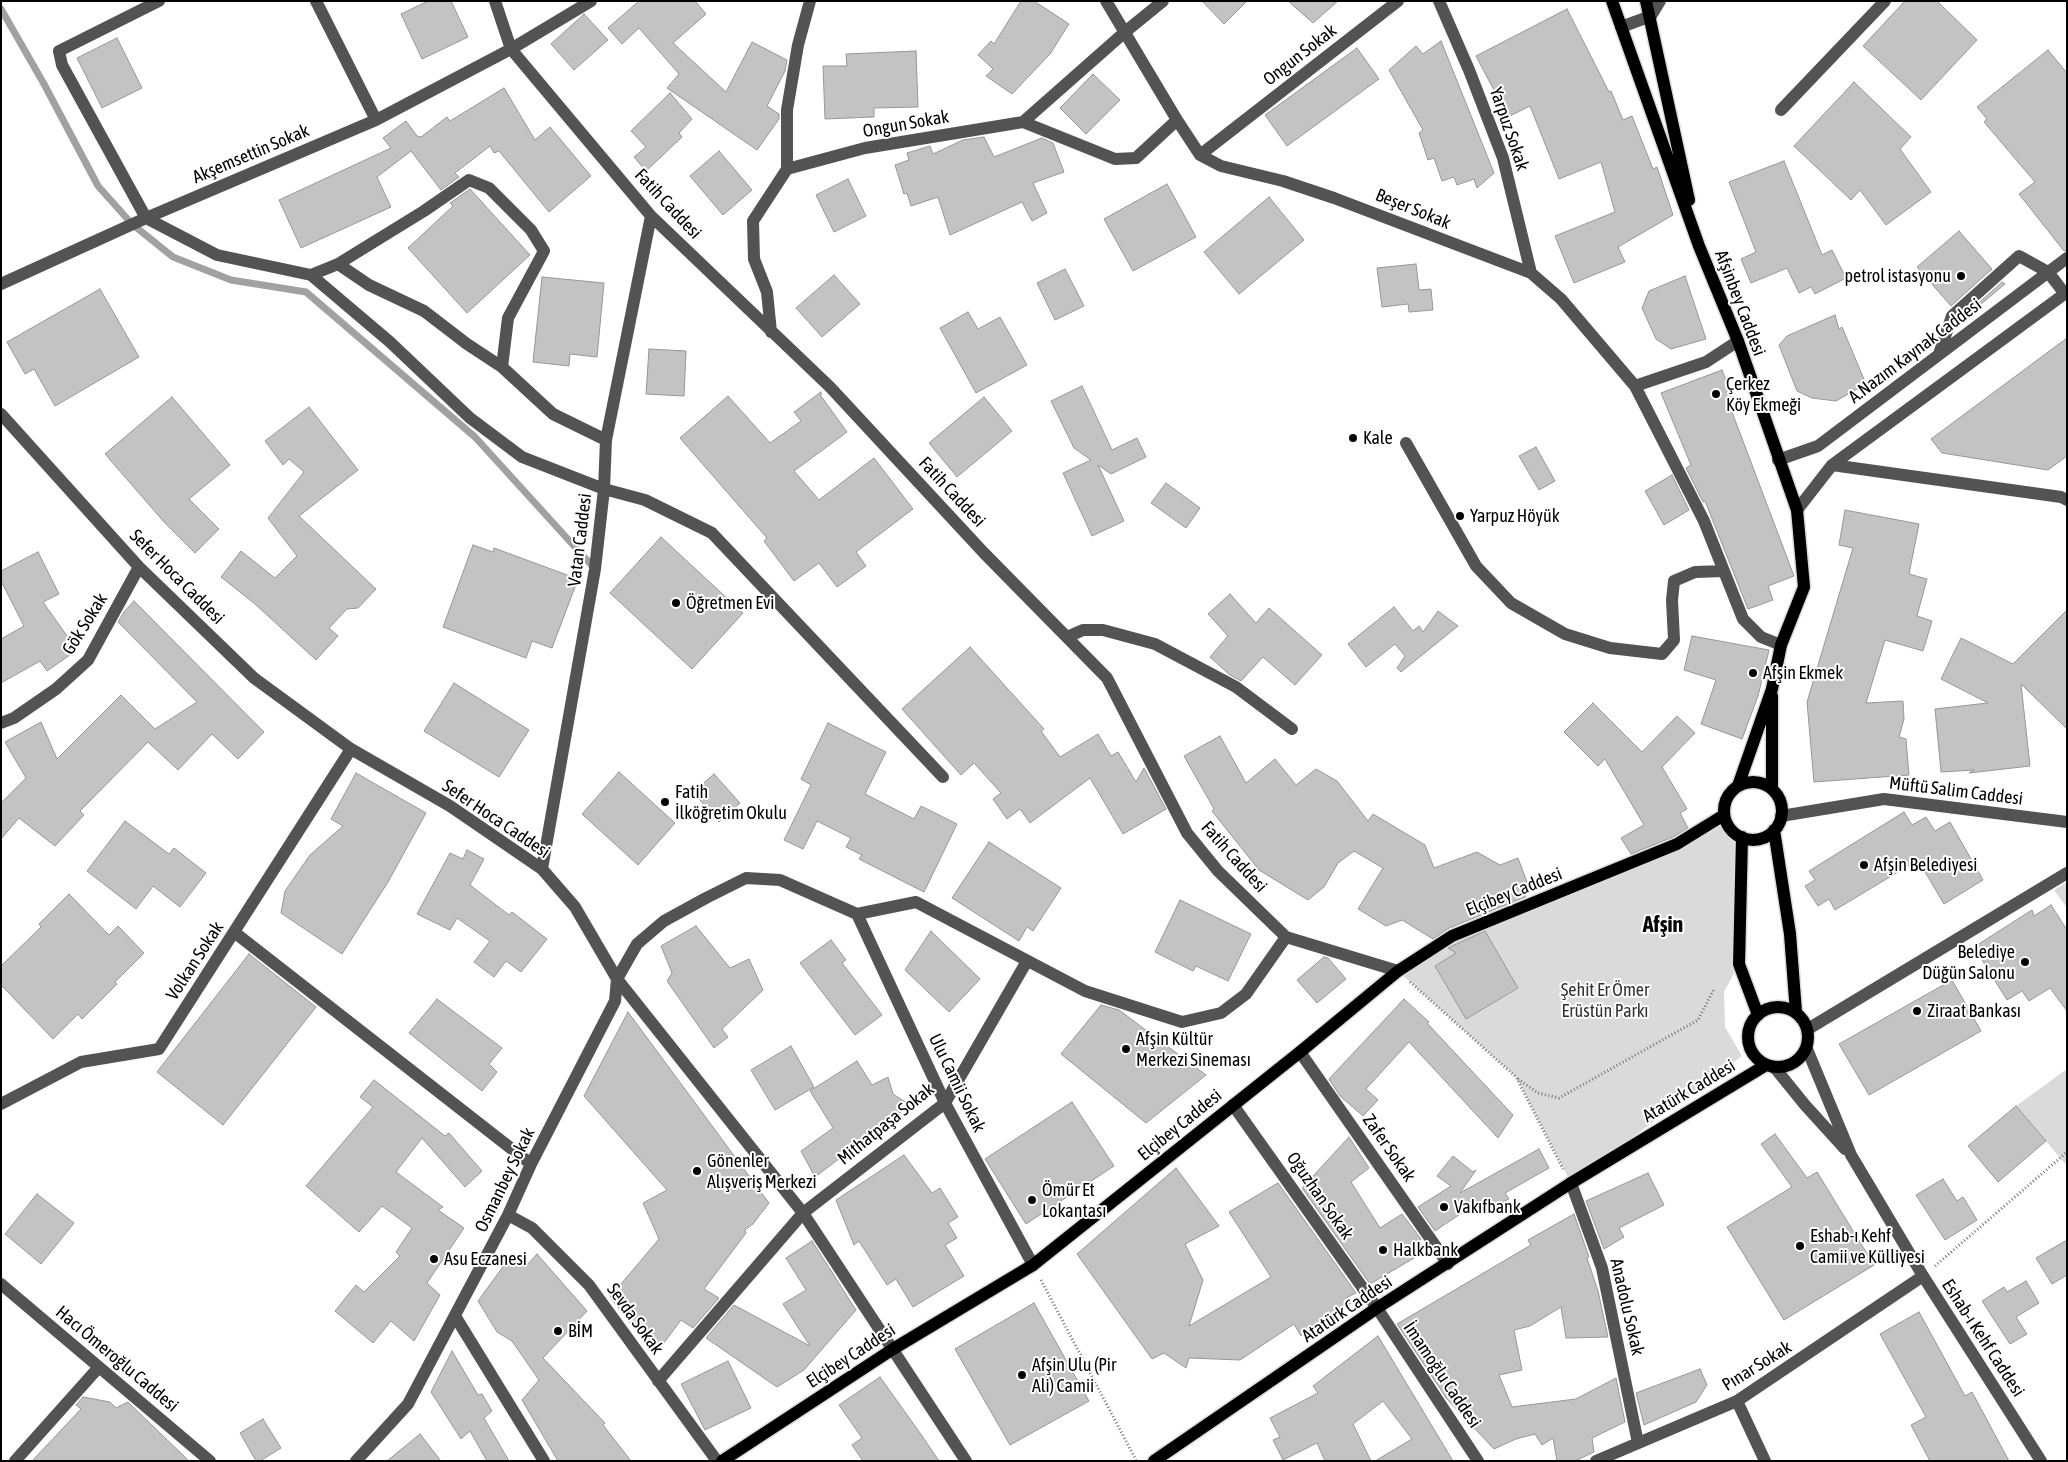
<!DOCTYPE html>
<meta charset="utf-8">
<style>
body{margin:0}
#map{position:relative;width:2068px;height:1462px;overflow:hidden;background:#fff;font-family:"Asap Condensed",sans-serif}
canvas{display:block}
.frame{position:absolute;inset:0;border:2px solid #000;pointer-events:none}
</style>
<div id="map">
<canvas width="2068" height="1462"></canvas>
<div class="frame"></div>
</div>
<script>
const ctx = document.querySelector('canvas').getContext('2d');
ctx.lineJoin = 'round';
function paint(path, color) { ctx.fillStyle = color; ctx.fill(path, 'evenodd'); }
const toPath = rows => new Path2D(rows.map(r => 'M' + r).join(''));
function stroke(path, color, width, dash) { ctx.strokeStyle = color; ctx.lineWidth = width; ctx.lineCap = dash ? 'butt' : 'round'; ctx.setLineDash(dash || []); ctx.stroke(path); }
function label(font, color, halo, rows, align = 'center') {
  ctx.font = font + ' "Asap Condensed",sans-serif'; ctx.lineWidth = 4; ctx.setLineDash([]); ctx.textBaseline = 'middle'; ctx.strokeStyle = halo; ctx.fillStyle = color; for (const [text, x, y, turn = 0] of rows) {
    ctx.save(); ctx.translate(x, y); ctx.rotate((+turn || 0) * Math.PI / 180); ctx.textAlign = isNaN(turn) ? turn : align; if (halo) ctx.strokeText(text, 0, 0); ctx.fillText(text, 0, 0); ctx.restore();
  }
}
const green = toPath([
 [1724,815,1733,832,1742,837,1739,964,1724,992,1725,1027,1742,1056,1571,1183,1516,1077,1398,971,1452,936,1677,844],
 [2067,882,2067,908,2054,890],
 [2067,1069,2067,1166,2016,1106]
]);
const stream = toPath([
 [1,9,44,84,98,186,132,224,173,257,231,280,306,292,475,437,595,569]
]);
const building = toPath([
 [428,1,451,1,468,37,422,59,401,14,428,1],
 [639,1,695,1,706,14,673,43,726,92,752,42,787,60,785,71,767,106,779,114,779,119,757,150,667,88,679,74,639,28,622,44,608,28,639,1],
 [1021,1,1034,1,1069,24,1050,54,1012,94,986,76,993,69,978,55,991,41,994,44,1021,1],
 [1202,1,1247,1,1224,24,1202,1],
 [1288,1,1338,1,1313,23,1288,1],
 [1905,1,1937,1,1977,40,1921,100,1863,46,1905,1],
 [1567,9,1609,92,1611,91,1623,120,1632,116,1653,169,1657,167,1673,215,1618,247,1625,262,1574,283,1555,236,1615,212,1601,162,1559,179,1530,106,1508,117,1476,56,1567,9],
 [584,14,608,40,574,70,551,44,584,14],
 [117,38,142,88,102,108,77,58,117,38],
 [1441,41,1494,173,1477,188,1474,179,1457,185,1454,177,1442,181,1434,158,1428,160,1419,133,1423,130,1389,70,1416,46,1423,54,1441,41],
 [1357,48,1379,79,1287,146,1265,115,1357,48],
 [2048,50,2067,73,2067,250,2064,251,2019,194,2035,182,1984,122,1987,119,1977,107,2048,50],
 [916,51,918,107,874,108,874,117,825,119,823,66,847,66,846,54,916,51],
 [1093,74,1120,100,1086,134,1060,108,1093,74],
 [1854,82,1911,137,1900,149,1931,192,1886,225,1860,190,1851,200,1794,146,1854,82],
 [504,88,535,140,550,127,591,176,549,212,499,151,494,153,490,146,455,173,459,177,441,190,411,151,377,177,391,207,301,248,279,200,391,148,383,138,406,121,417,136,421,137,447,117,450,121,504,88],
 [670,93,692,119,679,133,682,137,646,171,634,157,646,147,631,131,670,93],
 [984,137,994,157,1042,138,1053,143,1064,172,1033,183,1047,213,1032,221,1022,202,950,235,938,197,911,206,907,193,904,194,895,165,909,160,907,153,930,146,933,154,963,140,984,137],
 [719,151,752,190,723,215,690,176,719,151],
 [1784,161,1822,255,1832,250,1846,278,1815,294,1811,287,1799,293,1787,268,1751,283,1741,259,1756,252,1729,182,1784,161],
 [848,179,866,216,834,232,816,195,848,179],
 [1167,184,1196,237,1133,271,1104,219,1167,184],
 [470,189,530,255,467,313,408,248,453,206,450,203,470,189],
 [1269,197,1304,240,1239,294,1204,252,1269,197],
 [1959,231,1992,269,1951,306,1917,267,1959,231],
 [1416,264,1419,290,1431,289,1433,310,1409,312,1408,304,1382,307,1377,268,1416,264],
 [1065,269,1084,306,1055,320,1037,283,1065,269],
 [834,275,860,304,822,337,796,308,834,275],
 [1685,276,1706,339,1671,349,1656,339,1642,308,1649,291,1685,276],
 [542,277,604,283,597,357,570,354,569,366,533,362,542,277],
 [2002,282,2005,284,1962,320,1961,319,2002,282],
 [100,289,139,357,55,406,34,369,25,374,7,342,100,289],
 [968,312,978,329,1000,317,1027,365,976,393,940,328,968,312],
 [1835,315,1839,329,1842,327,1866,384,1836,401,1812,398,1797,391,1779,345,1787,336,1835,315],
 [2067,338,2067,456,2048,470,1942,453,1931,439,2067,338],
 [649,349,686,351,684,396,646,394,649,349],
 [1722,370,1737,410,1732,412,1794,576,1768,586,1773,600,1748,609,1705,501,1703,502,1686,468,1691,465,1661,393,1722,370],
 [1082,386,1112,450,1137,438,1146,457,1111,474,1098,465,1124,521,1092,536,1063,473,1091,460,1074,448,1051,401,1082,386],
 [821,392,821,396,847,432,794,471,819,500,874,458,913,509,856,552,866,566,837,587,819,563,794,581,764,541,767,538,680,438,728,396,770,443,801,421,794,412,821,392],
 [172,397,230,465,189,499,219,529,195,553,164,522,105,454,172,397],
 [984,397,1012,431,957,477,929,443,984,397],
 [309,407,358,470,299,516,376,589,358,608,347,609,329,628,338,636,316,660,255,604,221,577,241,551,275,578,297,556,268,518,304,472,289,459,283,465,265,441,309,407],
 [1536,447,1555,481,1539,490,1519,456,1536,447],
 [1672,475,1689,510,1664,525,1645,491,1672,475],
 [1166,483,1200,508,1186,528,1151,503,1166,483],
 [1845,510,1919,524,1909,574,1927,579,1917,616,1932,621,1923,651,1885,640,1866,703,1903,701,1904,719,1899,737,1906,739,1909,775,1814,782,1807,702,1853,548,1839,545,1845,510],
 [661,537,743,613,692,669,610,593,661,537],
 [473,545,493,552,494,548,578,579,552,648,532,641,526,658,443,627,473,545],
 [38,552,59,594,43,602,77,650,47,671,40,661,1,683,1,639,24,626,1,581,1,571,38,552],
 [1230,594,1256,623,1269,608,1322,655,1295,685,1263,657,1241,681,1230,675,1210,657,1228,636,1208,614,1230,594],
 [134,601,264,732,238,759,212,734,178,770,148,742,80,811,84,815,55,846,19,818,1,839,1,803,26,778,5,742,41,722,57,759,121,695,155,729,197,702,118,622,124,612,134,601],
 [1394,607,1413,631,1419,626,1423,632,1438,611,1458,626,1401,672,1397,668,1405,656,1395,644,1366,667,1348,644,1394,607],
 [2067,610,2067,729,2021,684,2030,766,1969,773,1974,770,1941,772,1935,709,1988,703,1941,679,1961,638,2013,664,2067,610],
 [1692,636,1769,650,1758,696,1742,739,1701,724,1716,680,1684,670,1692,636],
 [970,647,1044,729,1041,731,1060,757,1098,734,1111,756,1118,752,1136,782,1144,768,1166,809,1123,834,1090,778,1030,823,1020,809,1007,819,993,799,1001,793,974,763,961,775,902,709,970,647],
 [454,683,529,730,499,777,424,731,454,683],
 [1593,703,1642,752,1677,716,1695,733,1662,767,1687,809,1680,813,1688,828,1673,837,1631,854,1621,838,1644,825,1605,759,1598,766,1564,732,1593,703],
 [828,723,886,752,865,794,914,819,921,806,957,824,924,892,859,859,862,855,846,847,851,838,817,821,803,849,784,840,811,785,801,779,828,723],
 [1220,736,1246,783,1275,759,1296,785,1316,769,1337,781,1368,821,1373,814,1425,845,1434,868,1477,852,1500,865,1518,858,1530,890,1525,897,1449,928,1433,939,1402,920,1386,926,1358,909,1383,868,1354,851,1338,863,1324,887,1308,900,1259,870,1212,811,1214,809,1184,756,1220,736],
 [619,772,675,823,638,865,582,814,619,772],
 [356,773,426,813,388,882,342,954,281,913,285,891,310,855,343,826,331,819,356,773],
 [714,774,740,803,719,822,693,792,714,774],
 [1904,812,1912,825,1926,817,1935,831,1950,822,1983,880,1944,904,1918,860,1835,910,1829,899,1818,906,1805,886,1815,880,1809,871,1904,812],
 [125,821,169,854,174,848,206,873,180,907,153,886,136,909,87,871,125,821],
 [989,842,1061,888,1033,931,1027,927,1019,941,952,898,989,842],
 [467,850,484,859,470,885,509,915,512,912,547,939,521,972,506,961,494,977,474,962,490,941,457,918,450,930,417,914,450,853,463,859,467,850],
 [69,894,109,935,118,926,144,953,115,982,117,984,82,1019,78,1014,53,1039,1,985,1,966,41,927,39,924,69,894],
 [1180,900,1251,934,1228,981,1196,966,1193,971,1155,952,1180,900],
 [2051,905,2067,930,2067,1011,2050,988,2029,1001,2022,991,2007,1000,1974,947,2032,910,2034,916,2051,905],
 [696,926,730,968,749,959,763,990,722,1029,728,1037,714,1048,667,981,672,973,661,946,696,926],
 [931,931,980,979,949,1012,905,970,931,931],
 [1485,931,1518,988,1466,1019,1435,966,1456,953,1448,948,1485,931],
 [831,940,846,960,842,963,882,1015,855,1035,800,963,831,940],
 [249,954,316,1007,223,1125,157,1072,249,954],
 [1324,957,1328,958,1346,979,1317,1003,1297,980,1324,957],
 [1952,980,1981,1031,1869,1095,1839,1044,1952,980],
 [437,999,502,1048,489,1064,497,1072,482,1091,409,1033,437,999],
 [1404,999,1429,1022,1427,1023,1513,1115,1498,1138,1409,1042,1366,1089,1378,1100,1363,1116,1340,1096,1329,1079,1404,999],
 [1101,1005,1119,1010,1206,1075,1146,1123,1061,1054,1101,1005],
 [628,1012,769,1203,753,1224,745,1230,746,1233,704,1289,719,1298,693,1328,681,1320,655,1355,610,1297,659,1239,643,1203,667,1190,584,1096,628,1012],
 [791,1046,814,1087,775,1110,751,1070,791,1046],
 [857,1061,872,1085,888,1077,893,1094,910,1105,815,1177,801,1151,833,1128,810,1091,857,1061],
 [374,1080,445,1136,449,1133,482,1171,465,1187,422,1138,396,1172,443,1207,438,1210,464,1228,427,1283,440,1295,414,1341,391,1321,373,1343,335,1311,356,1285,364,1292,400,1256,396,1252,412,1228,382,1206,359,1232,306,1186,373,1107,360,1097,374,1080],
 [1072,1102,1114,1166,1026,1224,985,1159,1072,1102],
 [2016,1106,2046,1141,1998,1182,1968,1146,2016,1106],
 [1775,1134,1807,1178,1817,1172,1874,1265,1784,1320,1727,1227,1792,1187,1761,1144,1775,1134],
 [1349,1137,1369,1168,1351,1182,1380,1228,1402,1214,1421,1239,1419,1241,1426,1251,1370,1284,1302,1188,1349,1137],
 [1539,1149,1549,1168,1505,1193,1509,1199,1477,1215,1472,1206,1435,1231,1418,1207,1451,1186,1437,1176,1453,1156,1473,1172,1476,1170,1460,1193,1539,1149],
 [904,1155,932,1193,940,1188,958,1217,948,1223,957,1238,945,1245,964,1276,913,1307,896,1279,887,1285,859,1241,854,1245,836,1200,904,1155],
 [1176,1168,1219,1226,1185,1244,1203,1280,1189,1326,1271,1277,1229,1212,1278,1183,1356,1293,1346,1298,1351,1303,1301,1336,1294,1324,1240,1360,1189,1358,1186,1368,1164,1353,1152,1359,1077,1254,1176,1168],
 [1648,1173,1664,1205,1619,1228,1624,1237,1604,1249,1586,1201,1648,1173],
 [1943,1179,1957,1201,1963,1197,1977,1220,1945,1240,1916,1195,1943,1179],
 [37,1194,74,1223,41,1264,5,1234,37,1194],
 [1574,1214,1589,1257,1587,1258,1598,1291,1608,1337,1566,1338,1561,1307,1530,1326,1514,1330,1522,1370,1499,1375,1512,1407,1576,1399,1616,1378,1625,1422,1592,1438,1594,1452,1575,1461,1557,1461,1553,1438,1542,1445,1535,1434,1516,1439,1494,1449,1447,1399,1397,1324,1531,1245,1528,1240,1574,1214],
 [2067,1240,2067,1275,2052,1284,2036,1258,2067,1240],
 [812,1241,856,1310,804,1370,777,1387,706,1338,734,1305,810,1346,783,1304,806,1290,786,1258,812,1241],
 [537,1254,587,1311,543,1358,605,1423,603,1425,631,1461,558,1461,522,1400,539,1380,512,1341,497,1332,478,1301,510,1257,525,1267,537,1254],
 [2026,1281,2039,1303,2016,1317,2027,1334,2010,1344,1982,1301,2004,1287,2007,1292,2026,1281],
 [1034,1303,1089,1401,1010,1445,955,1349,1034,1303],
 [1919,1312,1965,1396,1972,1392,2009,1461,1930,1461,1911,1425,1926,1417,1880,1334,1919,1312],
 [1378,1336,1453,1461,1375,1461,1412,1439,1383,1401,1353,1424,1371,1461,1325,1461,1317,1443,1283,1460,1273,1440,1280,1437,1270,1418,1318,1393,1313,1386,1378,1336],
 [452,1351,478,1395,482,1394,492,1411,484,1418,509,1461,487,1461,470,1431,461,1439,431,1392,452,1351],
 [728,1361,751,1408,705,1430,681,1384,728,1361],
 [1700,1369,1707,1385,1696,1402,1644,1425,1636,1393,1700,1369],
 [880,1377,920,1433,939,1461,863,1461,852,1445,862,1438,839,1405,880,1377],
 [83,1397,110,1402,116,1408,128,1402,189,1461,32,1461,81,1409,76,1405,83,1397],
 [263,1419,281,1448,260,1461,256,1461,240,1433,263,1419],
 [420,1434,441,1461,387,1461,420,1434]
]);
const path = toPath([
 [1410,982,1516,1077,1563,1169],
 [1518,1079,1538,1093,1559,1098,1698,1020,1714,989],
 [1935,1266,2067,1152],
 [1041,1280,1136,1460]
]);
const minor = toPath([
 [159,1,59,51,62,65,146,218,217,255,311,275,390,342,470,418,522,457,604,489,645,500,712,533,943,777],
 [316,1,376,120],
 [495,1,511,49,651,216,830,387,984,553,1107,678,1187,833,1218,871,1286,937,1398,971],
 [1106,1,1177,120,1200,155,1221,166,1283,181,1334,198,1531,273,1561,299,1635,386,1706,362,1738,341],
 [1439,1,1469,70,1503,158,1531,273],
 [1621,27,1651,16,1660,1],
 [1781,110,1885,1],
 [1023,122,1115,159,1136,158,1177,120],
 [1200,155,1398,1],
 [787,169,787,110,798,45,810,1],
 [338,264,424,211,469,180,489,188,531,230,544,251,508,318,502,367],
 [311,275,338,264,369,285,424,311,467,344,502,367,553,414,606,440],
 [1,284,146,218,376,120,511,49,591,1],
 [771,332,767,292,754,259,753,221,787,169,865,148,1023,122,1125,32,1163,1],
 [1939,354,1952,316,2019,256,2048,272,2065,294],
 [1635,386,1704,521,1743,619,1761,637,1781,645],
 [1,414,139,567,254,678,351,749,450,806,542,869,575,907,617,979,803,1213,966,1461],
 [1406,443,1476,566,1511,603,1565,634,1610,648,1662,654,1674,640,1672,600,1674,581,1695,572,1724,571],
 [1778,460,1818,446,2067,258],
 [1832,465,2061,497,2067,500],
 [1797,510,1832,465,2067,292],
 [1067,637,1083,630,1103,630,1155,644,1236,687,1292,729],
 [1,723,14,718,56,689,88,660,139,567],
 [1781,816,1884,799,2067,822],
 [542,869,595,569,604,489,606,440,651,216],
 [857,914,945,1103,1033,1265],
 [234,932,531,1164],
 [1808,1029,2067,873],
 [1807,1049,1851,1155,1923,1276,2041,1461],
 [1300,1052,1448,1264],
 [1775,1068,1805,1105,1845,1149],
 [1,1104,81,1062,159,1049,351,749],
 [1233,1105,1377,1308,1478,1461],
 [1571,1183,1602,1268,1638,1443],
 [508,1215,532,1228,589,1285,717,1461],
 [1,1284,210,1461],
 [455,1316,544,1461],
 [658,1381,803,1213,945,1103,1027,961],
 [1737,1401,1765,1461],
 [15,1461,99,1367],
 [356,1461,408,1404,508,1215,531,1164,615,1001,617,979,637,944,664,921,706,898,746,878,780,880,857,914,916,902,1085,991,1182,1022,1221,1013,1246,994,1286,937],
 [1596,1461,1737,1401,1923,1276]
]);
const major = toPath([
 [1612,1,1699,246,1738,341,1797,510,1804,587,1781,645,1772,689,1738,786],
 [1646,1,1689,200],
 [1772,696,1772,789],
 '1724 811a29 29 0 1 1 58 0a29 29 0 1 1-58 0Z',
 [1774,830,1790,934,1796,1012],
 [1742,837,1739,964,1758,1015],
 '1748 1037a30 30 0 1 1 60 0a30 30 0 1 1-60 0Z',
 [722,1461,893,1349,1033,1265,1300,1052,1398,971,1452,936,1677,844,1724,815],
 [1154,1461,1377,1308,1571,1183,1766,1065]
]);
const markers = [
 [1961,276,5,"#000"],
 [1716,394,5,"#000"],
 [1353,438,5,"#000"],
 [1460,516,5,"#000"],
 [676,603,5,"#000"],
 [1753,673,5,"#000"],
 [665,802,5,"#000"],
 [1864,865,5,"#000"],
 [2025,962,5,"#000"],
 [1917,1011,5,"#000"],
 [1126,1049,5,"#000"],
 [697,1171,5,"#000"],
 [1032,1200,5,"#000"],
 [1444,1207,5,"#000"],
 [1800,1246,5,"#000"],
 [1383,1250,5,"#000"],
 [434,1259,5,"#000"],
 [558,1331,5,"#000"],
 [1022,1375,5,"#000"]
];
const streetNames = [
 ["Ongun Sokak",1300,55,-38],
 ["Ongun Sokak",906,124,-10],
 ["Yarpuz Sokak",1509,129,71],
 ["Akşemsettin Sokak",251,154,-23],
 ["Fatih Caddesi",668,204,47],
 ["Beşer Sokak",1413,209,22],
 ["Afşinbey Caddesi",1740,303,69],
 ["A.Nazım Kaynak Caddesi",1915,351,-37],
 ["Fatih Caddesi",952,492,47],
 ["Vatan Caddesi",580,540,-83],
 ["Sefer Hoca Caddesi",177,577,45],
 ["Gök Sokak",85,624,-58],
 ["Müftü Salim Caddesi",1956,791,7],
 ["Sefer Hoca Caddesi",496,819,34],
 ["Fatih Caddesi",1234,857,48],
 ["Elçibey Caddesi",1514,892,-22],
 ["Volkan Sokak",195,961,-57],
 ["Ulu Camii Sokak",957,1083,64],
 ["Atatürk Caddesi",1689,1091,-31],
 ["Mithatpaşa Sokak",886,1124,-39],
 ["Elçibey Caddesi",1180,1125,-39],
 ["Zafer Sokak",1389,1148,55],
 ["Osmanbey Sokak",505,1180,-64],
 ["Oğuzhan Sokak",1320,1196,55],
 ["Anadolu Sokak",1627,1307,77],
 ["Atatürk Caddesi",1347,1309,-34],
 ["Sevda Sokak",635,1319,54],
 ["Eshab-ı Kehf Caddesi",1983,1338,57],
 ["Elçibey Caddesi",851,1356,-33],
 ["Hacı Ömeroğlu Caddesi",117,1359,40],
 ["Pınar Sokak",1757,1366,-32],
 ["İmamoğlu Caddesi",1442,1375,56]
];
const poiNames = [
 ["petrol istasyonu",1951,276,"right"],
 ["Çerkez",1726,384],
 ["Köy Ekmeği",1726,405],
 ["Kale",1363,438],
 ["Yarpuz Höyük",1470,516],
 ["Öğretmen Evi",686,603],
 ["Afşin Ekmek",1763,673],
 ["Fatih",675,792],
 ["İlköğretim Okulu",675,813],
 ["Afşin Belediyesi",1874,865],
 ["Belediye",2015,952,"right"],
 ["Düğün Salonu",2015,973,"right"],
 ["Ziraat Bankası",1927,1011],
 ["Afşin Kültür",1136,1039],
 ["Merkezi Sineması",1136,1060],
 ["Gönenler",707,1161],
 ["Alışveriş Merkezi",707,1182],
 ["Ömür Et",1042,1190],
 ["Lokantası",1042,1211],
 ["Vakıfbank",1454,1207],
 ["Eshab-ı Kehf",1810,1236],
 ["Camii ve Külliyesi",1810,1257],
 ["Halkbank",1393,1250],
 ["Asu Eczanesi",444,1259],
 ["BİM",568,1331],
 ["Afşin Ulu (Pir",1032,1365],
 ["Ali) Camii",1032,1386]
];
const parkNames = [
 ["Şehit Er Ömer",1605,990],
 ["Erüstün Parkı",1605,1011]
];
const districtNames = [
 ["Afşin",1663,925]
];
paint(green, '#dadada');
stroke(stream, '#a1a1a1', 7);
paint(building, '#c3c3c3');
stroke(building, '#979797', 1);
stroke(major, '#dbdbdb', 15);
stroke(path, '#757575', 3, [1, 2.5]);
stroke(minor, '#535353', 12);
stroke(major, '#000', 12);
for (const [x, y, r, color] of markers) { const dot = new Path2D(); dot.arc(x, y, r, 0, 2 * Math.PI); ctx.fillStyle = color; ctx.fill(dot); stroke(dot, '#fff', 2); }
label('18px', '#000', '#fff', streetNames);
label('18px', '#000', '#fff', poiNames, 'left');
label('18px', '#313131', '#fff', parkNames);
label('bold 22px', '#000', '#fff', districtNames);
</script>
